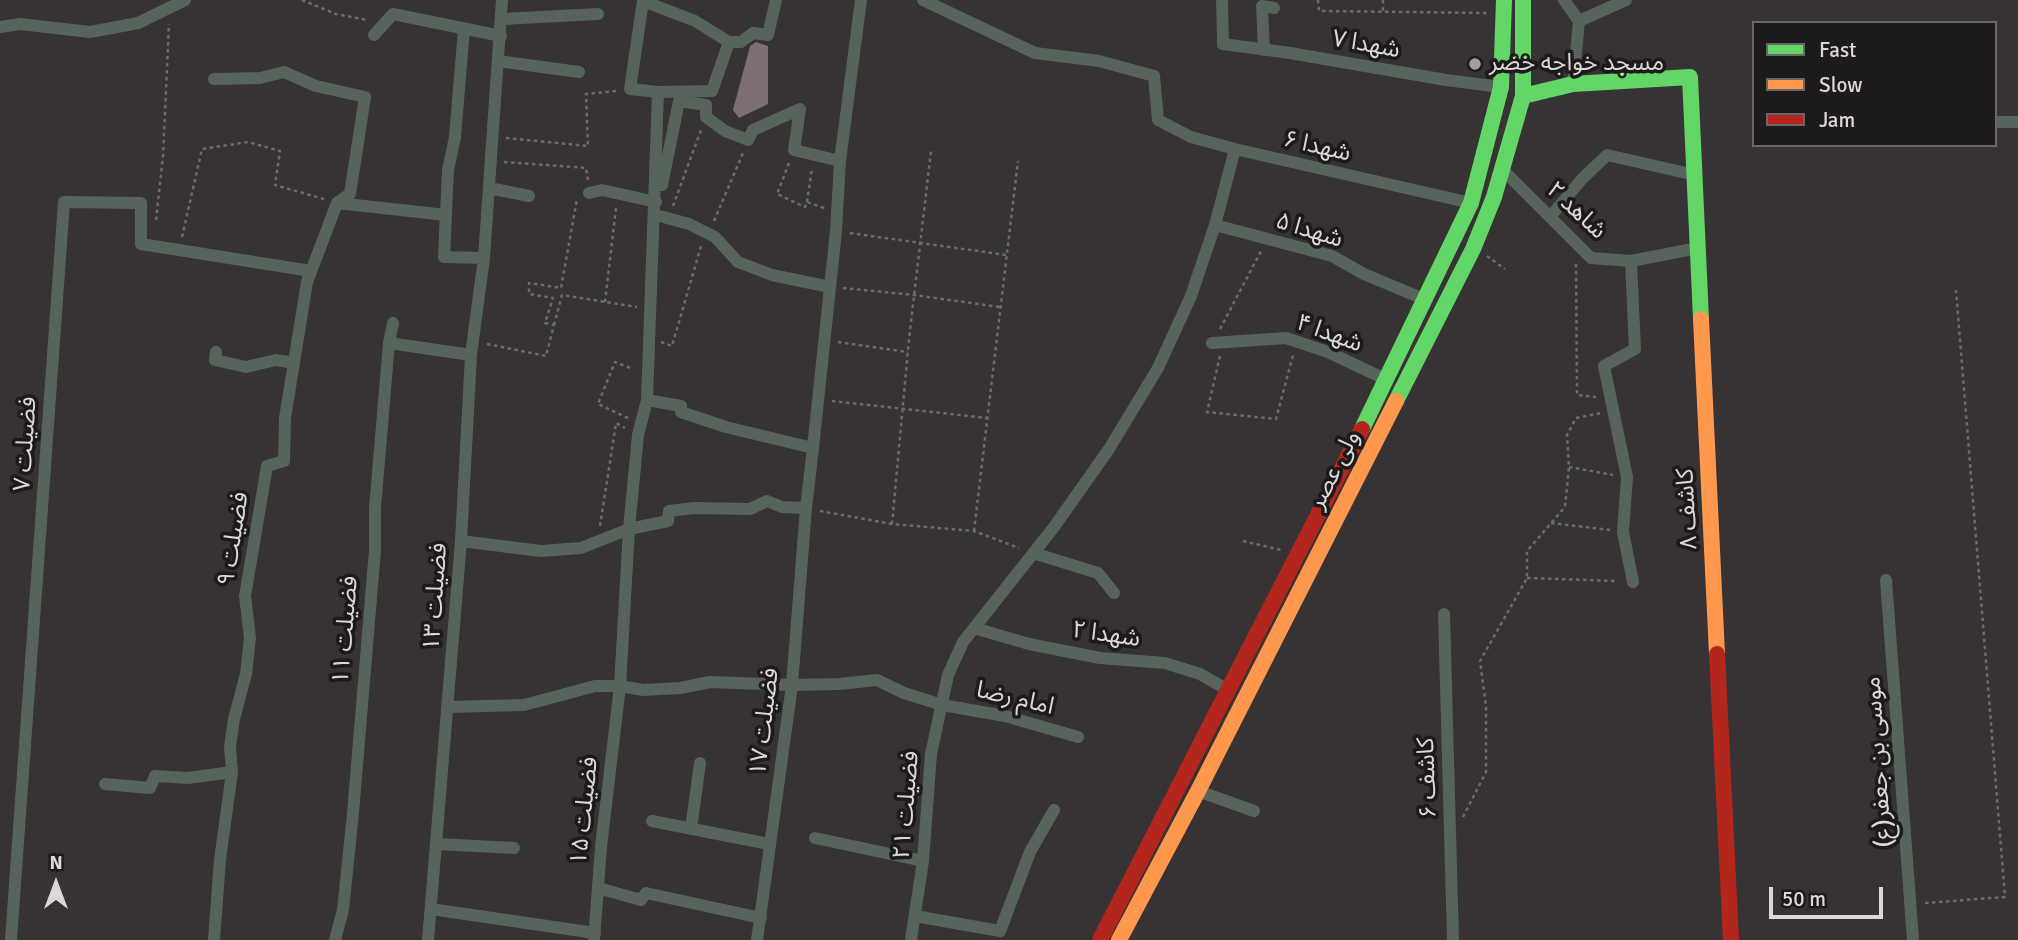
<!DOCTYPE html>
<meta charset="utf-8">
<style>
body{margin:0}
#map{position:relative;width:2018px;height:940px;overflow:hidden;background:#373234;font-family:Signika,sans-serif}
canvas{display:block}
.legend{position:absolute;left:1752px;top:21px;width:245px;height:126px;box-sizing:border-box;background:#1d1a1b;border:2px solid #696667;margin:0;padding:9px 12px;list-style:none;font-size:21px;color:#dcd7d9}
.legend li{display:flex;align-items:center;gap:14px;height:35px}
.legend b{width:35px;border:2px solid #696667}
.north{position:absolute;left:21px;top:849px;width:70px;height:70px;-webkit-text-stroke:5px #1d1a1b;paint-order:stroke;rotate:0deg;font-size:19px;font-weight:700;line-height:28px;text-align:center;color:#dcd7d9}
.north::after{content:'';display:block;margin:auto;width:24px;height:32px;background:#dcd7d9;clip-path:polygon(50% 0,100% 100%,50% 72%,0 100%)}
.scale{position:absolute;left:1769px;top:887px;width:114px;height:32px;box-sizing:border-box;border:4px solid #dcd7d9;border-top:0;padding-left:9px;font-size:21px;line-height:24px;white-space:nowrap;color:#dcd7d9;-webkit-text-stroke:5px #1d1a1b;paint-order:stroke}
</style>
<div id="map">
<canvas width="2018" height="940"></canvas>
<ul class="legend">
<li><b style="height:9px;background:#63d668"></b>Fast</li>
<li><b style="height:9px;background:#ff974d"></b>Slow</li>
<li><b style="height:9px;background:#b3261e"></b>Jam</li>
</ul>
<div class="north">N</div>
<div class="scale">50 m</div>
</div>
<script>
const ctx = document.querySelector('canvas').getContext('2d');
ctx.lineJoin = 'round';
function paint(path, color) { ctx.fillStyle = color; ctx.fill(path, 'evenodd'); }
const toPath = rows => new Path2D(rows.map(r => 'M' + r).join(''));
function stroke(path, color, width, dash) { ctx.strokeStyle = color; ctx.lineWidth = width; ctx.lineCap = dash ? 'butt' : 'round'; ctx.setLineDash(dash || []); ctx.stroke(path); }
function label(font, color, halo, rows, align = 'center') {
  ctx.font = font + ' Signika,"Noto Sans Arabic",sans-serif'; ctx.lineWidth = 7; ctx.setLineDash([]); ctx.textBaseline = 'middle'; ctx.strokeStyle = halo; ctx.fillStyle = color; for (const [text, x, y, turn = 0] of rows) {
    ctx.save(); ctx.translate(x, y); ctx.rotate((+turn || 0) * Math.PI / 180); ctx.textAlign = isNaN(turn) ? turn : align; if (halo) ctx.strokeText(text, 0, 0); ctx.fillText(text, 0, 0); ctx.restore();
  }
}
const building = toPath([
 [756,42,768,46,768,104,739,118,733,110,750,46]
]);
const path = toPath([
 [302,0,336,14,367,20],
 [1318,0,1319,11,1487,13],
 [1383,0,1383,11],
 [506,138,588,146,586,94,616,91],
 [504,162,586,168,588,180],
 [789,163,777,194,805,207,807,202,824,208],
 [807,202,812,168],
 [673,206,701,130],
 [156,220,163,156,169,24],
 [714,221,743,153],
 [850,233,1006,255],
 [182,237,202,149,248,142,280,151,275,185,324,199],
 [1487,256,1505,269],
 [1576,264,1577,395,1596,397],
 [843,288,914,295,1000,307],
 [605,302,616,208],
 [554,325,562,295,637,307],
 [1220,329,1261,251],
 [661,342,672,346,701,246],
 [838,342,908,352],
 [487,344,546,356,554,325,545,323,553,298,529,294,529,283,561,288,577,199],
 [1220,356,1207,412,1276,419,1293,355],
 [832,401,987,418],
 [628,418,598,404,615,362,633,369],
 [1569,467,1613,475],
 [820,511,892,524,974,531,1019,548],
 [1551,523,1610,530],
 [892,524,909,339,931,151],
 [600,526,616,423,625,428],
 [974,531,1018,161],
 [1243,541,1281,550],
 [1527,578,1618,581],
 [1463,817,1486,772,1486,706,1480,661,1527,578,1527,551,1565,507,1569,467,1567,435,1576,418,1601,413],
 [1925,903,2005,897,1956,290]
]);
const street = toPath([
 [923,0,1035,53,1099,61,1154,76,1158,120,1191,137,1235,149,1471,203],
 [1222,0,1223,44,1290,53,1446,80,1501,87],
 [1564,0,1579,21,1573,84],
 [502,19,598,14],
 [1579,21,1626,0],
 [0,27,20,24,90,32,138,23,185,0],
 [464,29,455,137,448,170,444,257,484,258],
 [374,35,393,14,501,36],
 [729,42,712,91,658,92,630,89,643,1,695,21,729,42,741,42,753,33,768,35,776,0],
 [1264,50,1262,6,1274,8],
 [498,61,579,72],
 [214,79,260,78,284,72,316,86,365,97,350,194,337,203],
 [1995,122,2018,122],
 [1503,170,1591,258,1631,261,1698,248],
 [662,185,679,101,706,105,706,117,725,131,748,140,753,130,800,109,794,150,840,161,861,0],
 [489,188,529,196],
 [589,193,602,190,656,202],
 [337,203,446,215],
 [656,215,689,224,715,237,738,262,772,275,830,287],
 [1550,217,1582,179,1607,155,1695,175],
 [1215,225,1332,256,1364,274,1426,300],
 [1631,261,1635,349,1604,366,1627,477,1623,532,1633,582],
 [389,343,471,355],
 [1212,343,1286,338,1328,352,1387,380],
 [216,352,215,360,246,367,276,360,294,363],
 [647,400,681,406,681,412,726,427,813,448,836,231,840,161],
 [461,541,541,551,581,548,629,529,668,521,669,511,694,508,750,509,767,501,782,507,806,508,813,448],
 [1033,553,1098,573,1114,593],
 [1886,580,1913,940],
 [1444,614,1453,940],
 [974,628,1029,644,1100,658,1165,663,1200,674,1228,690],
 [448,707,524,705,595,686,620,686,643,690,680,688,710,682,792,685,839,684,877,680,904,693,942,705,1005,716,1078,737],
 [105,784,150,788,155,776,188,778,232,772],
 [1198,791,1254,811],
 [652,821,769,844],
 [691,829,700,763],
 [815,838,923,861],
 [437,844,514,848],
 [598,888,641,900,646,893,761,918],
 [431,909,595,933],
 [915,916,1000,931,1030,852,1054,810],
 [11,940,64,202,141,203,141,244,311,271],
 [214,940,220,860,232,772,230,747,234,719,246,674,250,638,245,596,267,466,284,461,285,418,307,282,337,203],
 [335,940,343,910,353,813,375,550,375,508,389,343,393,323],
 [428,940,461,541,471,355,484,258,502,0],
 [594,940,601,847,620,686,629,529,638,435,647,400,658,92],
 [757,940,792,685,806,508],
 [911,940,923,861,931,754,948,675,963,642,1054,527,1109,449,1158,368,1191,296,1215,225,1235,149]
]);
const fast = toPath([
 [1523,96,1573,84,1690,77,1701,319],
 [1396,401,1473,249,1494,197,1523,96,1523,0],
 [1362,429,1471,203,1501,87,1504,0]
]);
const slow = toPath([
 [1701,319,1717,654],
 [1119,940,1198,791,1396,401]
]);
const jam = toPath([
 [1717,654,1731,940],
 [1100,940,1362,429]
]);
const markers = [
 [1475,64,7,"#a29d9f"]
];
const streetNames = [
 ["شهدا ۷",1366,45,10],
 ["شهدا ۶",1317,147,13],
 ["شاهد ۲",1576,211,43],
 ["شهدا ۵",1309,231,17],
 ["شهدا ۴",1329,334,20],
 ["فضیلت ۷",26,444,-86],
 ["ولی عصر",1335,470,-63],
 ["کاشف ۸",1688,509,-93],
 ["فضیلت ۹",234,539,-81],
 ["فضیلت ۱۳",436,597,-86],
 ["فضیلت ۱۱",346,630,-85],
 ["شهدا ۲",1106,635,8],
 ["امام رضا",1015,699,13],
 ["فضیلت ۱۷",765,722,-83],
 ["موسی بن جعفر(ع)",1879,762,-94],
 ["کاشف ۶",1428,778,-92],
 ["فضیلت ۲۱",907,805,-85],
 ["فضیلت ۱۵",585,811,-84]
];
const poiNames = [
 ["مسجد خواجه خضر",1489,64]
];
paint(building, '#7e6e75');
stroke(path, '#676e6a', 2.5, [3.5, 3.5]);
stroke(street, '#56645c', 12);
stroke(fast, '#63d668', 16);
stroke(slow, '#ff974d', 16);
stroke(jam, '#b3261e', 16);
for (const [x, y, r, color] of markers) { const dot = new Path2D(); dot.arc(x, y, r, 0, 2 * Math.PI); ctx.fillStyle = color; ctx.fill(dot); stroke(dot, '#1d1a1b', 2.5); }
label('24px', '#dcd7d9', '#1d1a1b', streetNames);
label('24px', '#dcd7d9', '#1d1a1b', poiNames, 'left');
</script>
